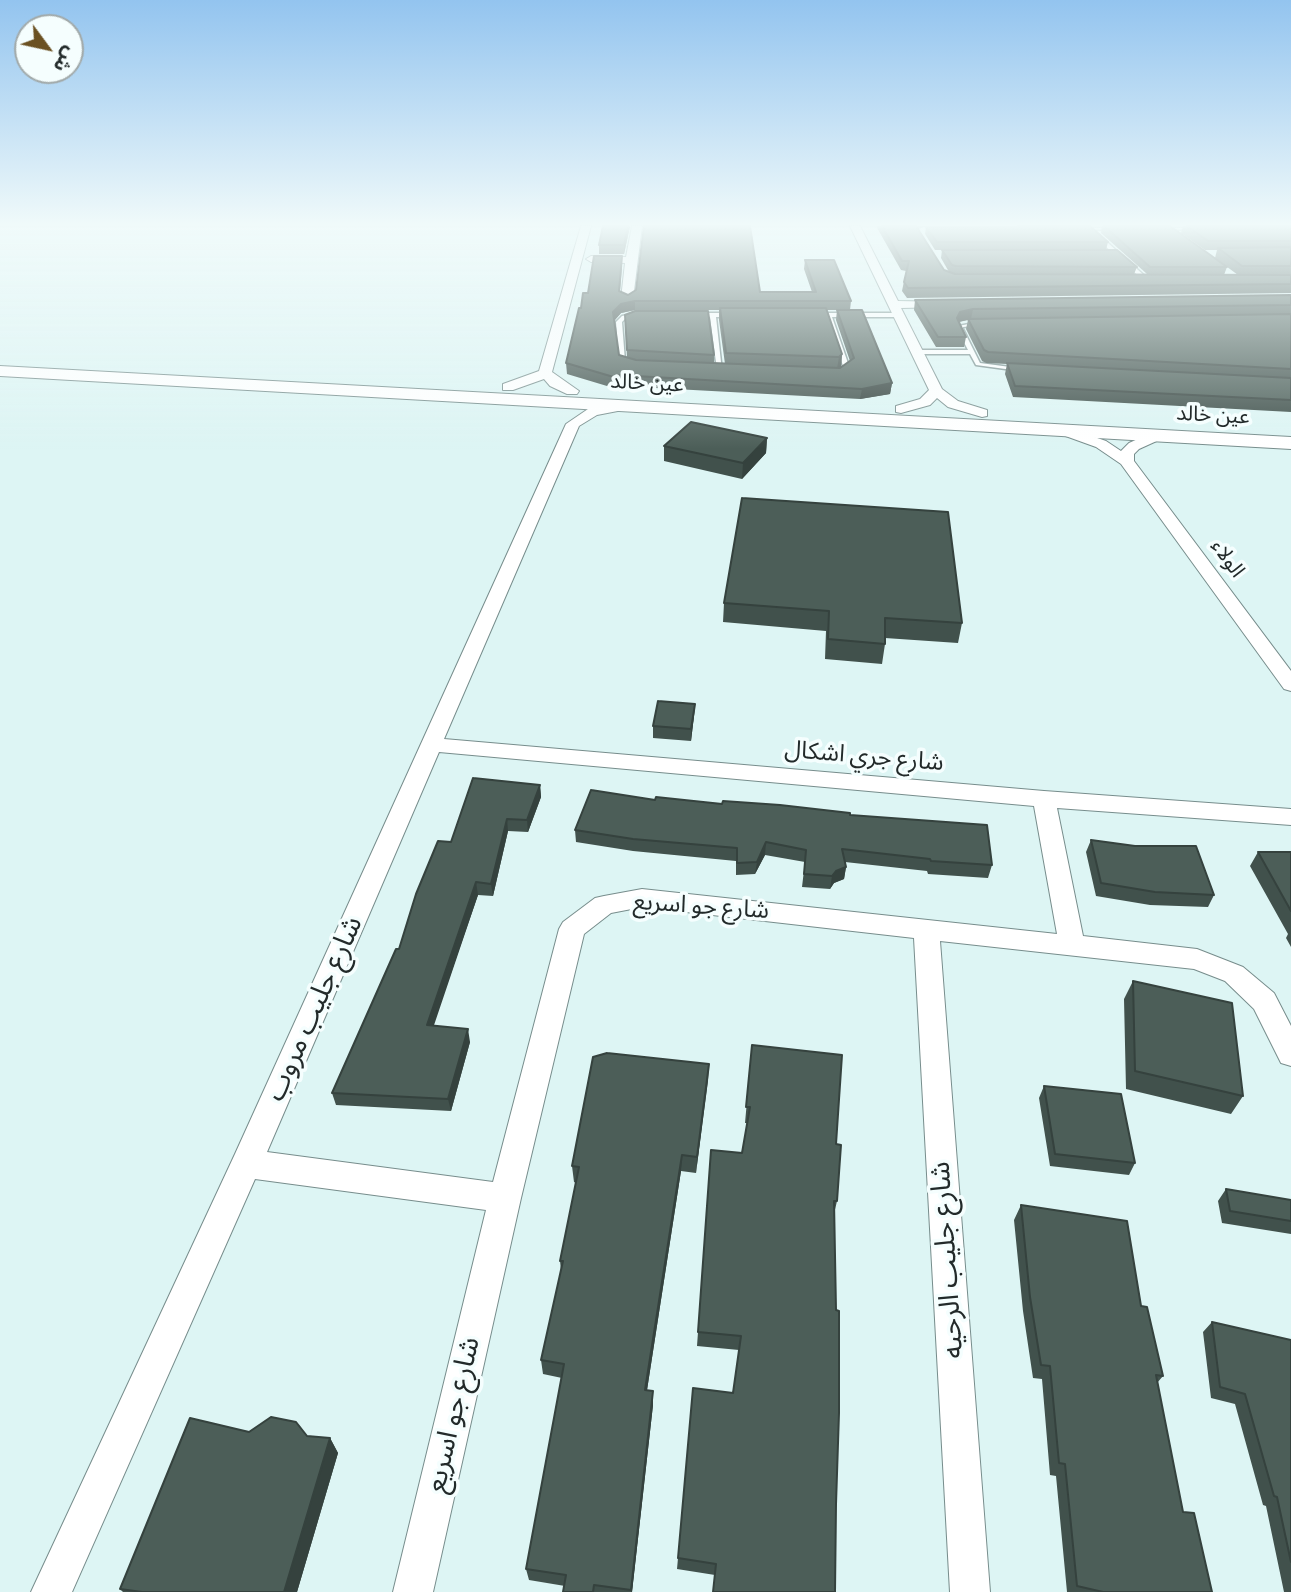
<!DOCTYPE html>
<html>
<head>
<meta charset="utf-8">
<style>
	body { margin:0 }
	#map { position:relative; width:1291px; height:1592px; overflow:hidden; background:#ddf5f4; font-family:Signika,"Noto Sans Arabic",sans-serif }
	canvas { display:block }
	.north { position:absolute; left:14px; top:14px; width:70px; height:70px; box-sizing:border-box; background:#f5fefe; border:2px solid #a1a9a9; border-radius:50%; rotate:123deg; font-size:19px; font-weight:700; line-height:28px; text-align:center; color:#222a2a }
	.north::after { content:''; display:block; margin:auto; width:24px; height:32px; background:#6b5122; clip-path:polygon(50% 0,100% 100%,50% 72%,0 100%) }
</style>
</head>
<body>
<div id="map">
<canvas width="1291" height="1592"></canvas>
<div class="north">ش</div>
</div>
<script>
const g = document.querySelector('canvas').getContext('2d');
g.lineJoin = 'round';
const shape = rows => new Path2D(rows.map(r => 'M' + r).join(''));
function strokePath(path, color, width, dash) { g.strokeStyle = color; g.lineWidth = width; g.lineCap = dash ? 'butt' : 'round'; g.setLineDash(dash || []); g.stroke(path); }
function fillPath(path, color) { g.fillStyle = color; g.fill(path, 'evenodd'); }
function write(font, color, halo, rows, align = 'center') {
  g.font = font + ' Signika,"Noto Sans Arabic",sans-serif'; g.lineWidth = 7; g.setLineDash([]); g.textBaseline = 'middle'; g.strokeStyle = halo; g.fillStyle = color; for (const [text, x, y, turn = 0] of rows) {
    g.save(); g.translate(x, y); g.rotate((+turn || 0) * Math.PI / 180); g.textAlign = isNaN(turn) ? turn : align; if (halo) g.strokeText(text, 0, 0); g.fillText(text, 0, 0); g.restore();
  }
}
const lane = shape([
	[1077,228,1115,228,1117,229,1079,230,1077,228],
	[1157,228,1196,228,1198,229,1159,230,1157,228],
	[1095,235,1099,235,1147,278,1147,280,1143,280,1095,237,1095,235],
	[638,313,641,315,640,316,626,318,622,322,625,361,630,365,627,367,619,362,616,322,622,316,638,313],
	[697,313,733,313,736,315,733,317,716,317,722,371,717,370,710,317,695,316,694,315,697,313],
	[816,313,899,313,902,315,899,317,832,317,850,369,842,375,839,373,844,369,827,317,814,316,813,315,816,313],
	[980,322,983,324,982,325,963,327,963,329,980,363,1018,368,1020,369,1020,371,976,365,970,354,916,354,913,352,916,350,968,350,957,329,958,326,980,322]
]);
const street = shape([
	[581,226,591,226,552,372,579,391,577,394,567,394,550,386,544,379,513,390,503,390,503,384,539,371,581,226],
	[632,226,642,226,633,299,627,302,621,299,625,263,591,262,586,259,591,256,626,257,632,226],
	[850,226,860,226,898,301,949,302,949,306,945,307,901,308,942,389,958,401,987,410,987,416,982,417,948,407,937,398,930,405,901,413,896,412,896,406,920,399,929,390,850,226],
	[623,402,630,406,628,409,597,415,579,426,444,739,1044,791,1291,809,1291,825,1057,808,1083,936,1197,949,1243,967,1274,993,1291,1026,1291,1066,1281,1063,1254,1009,1225,981,1194,969,940,941,990,1592,950,1592,914,938,642,907,611,913,584,934,521,1198,433,1592,393,1592,486,1210,255,1179,72,1592,31,1592,235,1154,566,424,588,409,623,402],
	[439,752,1034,806,1057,934,642,889,604,896,595,898,563,922,559,929,493,1182,267,1152,439,752],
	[1065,427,1106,441,1121,451,1129,443,1151,433,1161,433,1163,436,1161,439,1139,449,1134,454,1134,461,1291,671,1291,691,1284,689,1121,464,1096,447,1060,434,1058,431,1065,427]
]);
const secondary = shape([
	[0,366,1291,437,1291,449,0,376,0,366]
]);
const wall = shape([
	[603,226,630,226,624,254,599,254,599,245],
	[876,226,927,226,918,229,944,270,949,272,941,258,942,250,935,250,925,234,926,227,1108,242,1106,250,1137,267,1134,274,1147,274,1101,233,1102,226,1170,226,1227,267,1224,275,1238,275,1215,258,1217,250,1205,250,1181,233,1183,226,1291,226,1291,293,907,298,902,291,906,271,901,270],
	[805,260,851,301,850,310,892,383,890,394,860,399,619,386,617,389,567,374,566,363,581,308,588,293,622,266,620,291,628,295,636,290,812,292,804,269],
	[635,310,719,310,719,320,725,364,714,363,714,355,625,315,627,358,619,355,614,321,621,313],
	[827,310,837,310,836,320,850,361,840,368,839,368,841,367,842,354],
	[1291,295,1291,412,1013,397,1005,374,1007,364,986,363,982,361,966,329,968,320,959,322,966,337,964,347,936,347,914,310,915,300],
	[767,438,766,453,742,479,664,461,664,446],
	[742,498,962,623,958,643,885,638,885,644,882,664,825,659,826,631,723,622,724,603],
	[695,704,694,716,691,741,653,738,653,726],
	[540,785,541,797,528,832,508,831,493,896,478,895,433,1025,470,1042,451,1111,336,1105,332,1093,399,949,451,842],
	[655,800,722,804,850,815,992,865,988,878,928,874,927,871,845,862,846,867,844,879,834,883,830,889,802,887,805,862,765,855,755,874,736,875,736,861,633,851,576,842,575,830],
	[1091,840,1214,895,1208,907,1150,905,1096,896,1086,852],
	[1258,852,1291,852,1291,947,1286,938,1288,934,1250,866],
	[1133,981,1243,1096,1231,1114,1126,1089,1124,999],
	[752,1045,836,1144,837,1201,834,1214,715,1575,677,1569,678,1558,733,1393,739,1350,697,1346,711,1150,742,1153,747,1123,745,1123],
	[709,1064,696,1173,681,1171,647,1390,653,1391,653,1405,632,1592,563,1592,565,1586,529,1580,526,1569,562,1378,543,1374,541,1360,561,1270,560,1261,576,1183,574,1182,572,1166],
	[1044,1086,1135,1163,1129,1175,1050,1166,1039,1098],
	[1226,1189,1291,1200,1291,1234,1222,1223,1218,1201],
	[1021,1205,1141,1306,1163,1376,1157,1383,1183,1512,1212,1592,1067,1592,1056,1476,1050,1475,1042,1379,1033,1378,1023,1311,1014,1220],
	[1212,1322,1291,1340,1291,1592,1284,1592,1266,1506,1263,1505,1235,1404,1211,1398,1203,1332],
	[249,1432,330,1438,338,1453,297,1592,123,1592,120,1589]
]);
const shadedWall = shape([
	[628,226,630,226,624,254,624,245],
	[635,301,635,310,621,313,613,322,613,312,621,304],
	[973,309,971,319,958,322,957,318,960,312],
	[842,354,841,367,837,369,839,357],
	[892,383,890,394,860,399,862,389],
	[767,438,766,453,742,479,743,463],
	[695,704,694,716,691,741,691,729],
	[540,785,541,797,528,832,527,820],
	[507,819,508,831,493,896,491,884],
	[766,842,765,855,755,874,757,862],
	[846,867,844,879,834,883,830,889,832,876,836,871],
	[476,882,478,895,430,1037,427,1025],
	[468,1029,470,1042,451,1111,448,1099],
	[709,1064,708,1081,696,1173,697,1157],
	[682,1155,681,1171,645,1403,645,1390],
	[653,1391,653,1405,632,1592,631,1592],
	[330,1438,338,1453,297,1592,284,1592]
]);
const building = shape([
	[603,226,628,226,624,245,599,245,603,226],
	[644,226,750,226,760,292,816,292,805,260,834,260,851,301,635,301,621,304,613,312,619,355,636,360,840,368,854,358,837,310,862,310,892,383,862,389,618,375,617,378,566,363,579,308,581,308,583,293,588,293,594,256,622,256,619,291,628,295,636,290,644,226],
	[882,226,916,226,944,270,955,274,1291,275,1291,284,908,288,904,282,909,261,902,261,882,226],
	[1090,226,1108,242,937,242,926,227,1090,226],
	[1104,226,1170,226,1227,267,1150,267,1104,226],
	[1187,226,1291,226,1291,241,1208,241,1187,226],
	[1291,247,1291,266,1242,266,1218,248,1291,247],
	[942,250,1117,250,1137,267,956,266,952,265,942,250],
	[1291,295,1291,305,973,309,960,312,957,318,966,337,938,337,915,300,1291,295],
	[720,308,826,308,842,354,839,357,726,353,720,308],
	[635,311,708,311,714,355,627,350,625,315,635,311],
	[1291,314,1291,369,988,352,984,350,968,319,1291,314],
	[1007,363,1291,378,1291,400,1015,386,1007,363],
	[691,422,767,438,743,463,664,446,691,422],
	[742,498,948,512,962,623,885,618,885,644,828,639,829,611,724,603,742,498],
	[658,701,695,704,691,729,653,726,658,701],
	[473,778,540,785,527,820,507,819,491,884,476,882,427,1025,468,1029,448,1099,332,1093,396,949,399,949,416,894,438,841,451,842,473,778],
	[591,790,655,800,656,797,722,804,723,801,780,805,850,813,850,815,987,825,992,865,931,861,930,859,842,849,846,867,836,871,832,876,804,874,806,850,766,842,757,862,737,863,737,848,633,839,575,830,591,790],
	[1091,840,1135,846,1196,846,1214,895,1155,892,1101,883,1091,840],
	[1258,852,1291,852,1291,911,1258,852],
	[1133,981,1232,1003,1243,1096,1135,1071,1133,981],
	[752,1045,842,1055,836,1144,841,1145,837,1201,834,1201,836,1310,839,1311,839,1413,836,1504,835,1592,713,1592,716,1564,678,1558,693,1388,733,1393,741,1336,698,1332,711,1150,742,1153,750,1107,746,1107,752,1045],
	[607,1053,709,1064,697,1157,682,1155,645,1390,653,1391,631,1590,594,1585,593,1592,563,1592,566,1575,526,1569,564,1364,541,1360,563,1261,560,1261,579,1167,572,1166,593,1057,607,1053],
	[1044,1086,1121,1094,1135,1163,1055,1154,1044,1086],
	[1226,1189,1291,1200,1291,1221,1230,1211,1226,1189],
	[1021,1205,1127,1221,1141,1306,1147,1307,1163,1376,1156,1375,1183,1512,1194,1513,1212,1592,1103,1592,1077,1586,1065,1464,1059,1463,1050,1366,1041,1365,1030,1297,1021,1205],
	[1212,1322,1291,1340,1291,1562,1277,1497,1274,1496,1245,1394,1220,1387,1212,1322],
	[271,1417,296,1422,307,1436,330,1438,284,1592,142,1592,120,1589,190,1418,249,1432,271,1417]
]);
const farStreetnames = [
	["عين خالد",647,384,3],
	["عين خالد",1213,416,3],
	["الولاء",1227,559,54]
];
const streetNames = [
	["شارع جري اشكال",864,757,5],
	["شارع جو اسريع",701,907,4]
];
const nearStreetnames = [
	["شارع جليب مروب",315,1009,-66],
	["شارع جليب الرحيه",948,1260,-94],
	["شارع جو اسريع",454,1415,-77]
];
strokePath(lane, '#778d8c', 3);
strokePath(street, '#778d8c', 2);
strokePath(secondary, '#778d8c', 2);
fillPath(lane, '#fff');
fillPath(street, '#fff');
fillPath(secondary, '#fff');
fillPath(wall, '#41514c');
fillPath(shadedWall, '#35423e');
fillPath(building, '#4c5e58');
strokePath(building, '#35423e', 2);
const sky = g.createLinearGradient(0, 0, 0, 449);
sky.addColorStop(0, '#93c4ef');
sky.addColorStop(0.5, '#f0fafa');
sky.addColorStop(1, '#f0fafa00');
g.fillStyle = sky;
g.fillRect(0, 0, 1291, 449);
write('21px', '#222a2a', '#f5fefe', farStreetnames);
write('24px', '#222a2a', '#f5fefe', streetNames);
write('28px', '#222a2a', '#f5fefe', nearStreetnames);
</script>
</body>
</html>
